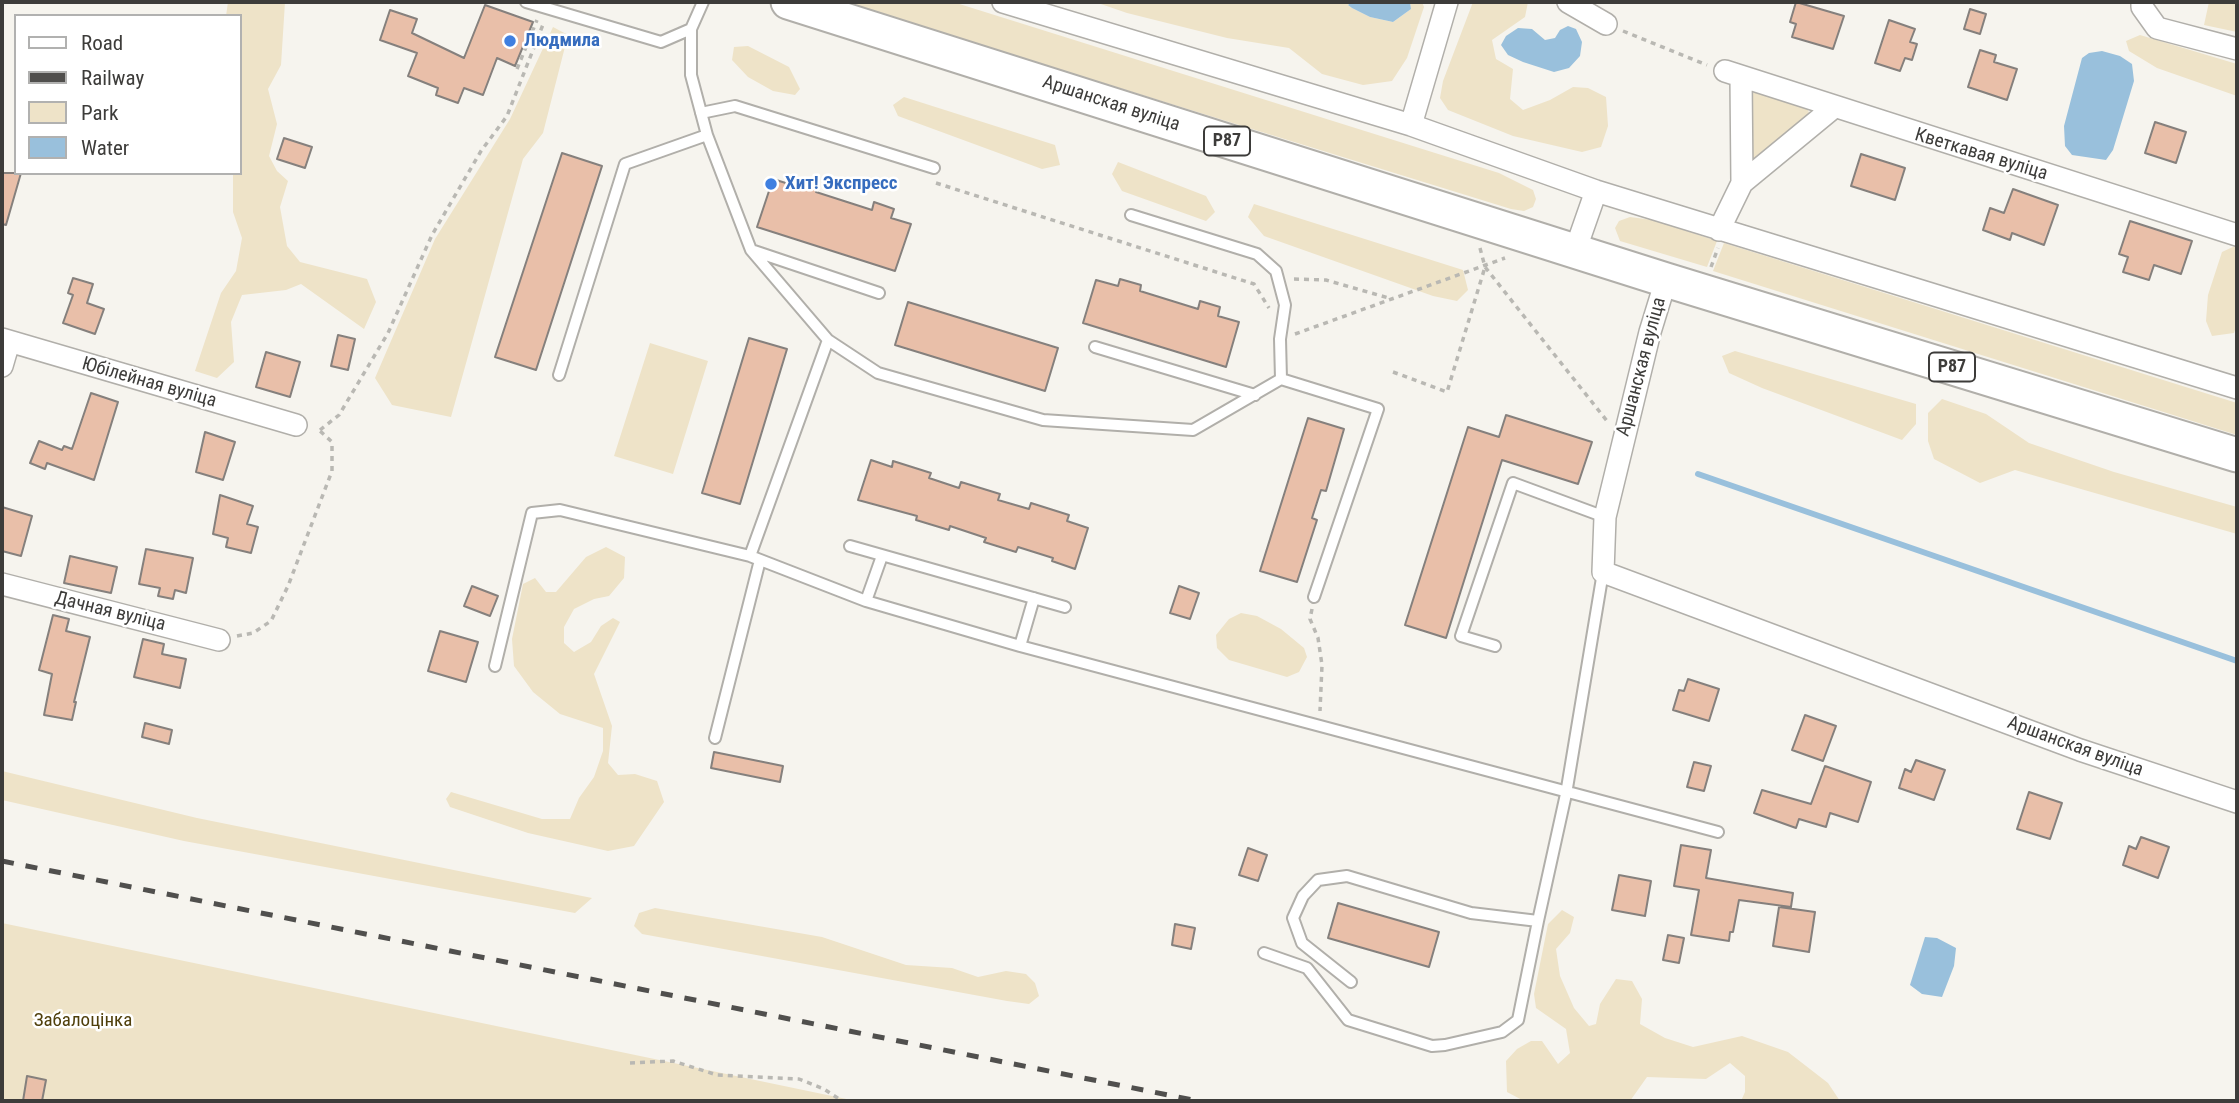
<!DOCTYPE html>
<html>
<head>
<meta charset="utf-8">
<style>
	body { margin:0 }
	#map { position:relative; width:2239px; height:1103px; overflow:hidden; background:#f6f4ee; font-family:"Roboto Condensed",sans-serif }
	canvas { display:block }
	.frame { position:absolute; inset:0; border:4px solid #3d3c3a; pointer-events:none }
	.legend { position:absolute; left:14px; top:14px; width:228px; height:161px; box-sizing:border-box; background:#fff; border:2px solid #b1b1b0; margin:0; padding:9px 12px; list-style:none; font-size:21px; color:#3d3c3a }
	.legend li { display:flex; align-items:center; gap:14px; height:35px }
	.legend b { width:35px; border:2px solid #b1b1b0 }
</style>
</head>
<body>
<div id="map">
<canvas width="2239" height="1103"></canvas>
<div class="frame"></div>
<ul class="legend">
<li><b style="height:9px;background:#fff"></b>Road</li>
<li><b style="height:9px;background:#504f4d"></b>Railway</li>
<li><b style="height:19px;background:#eee3c8"></b>Park</li>
<li><b style="height:19px;background:#99c0dc"></b>Water</li>
</ul>
</div>
<script>
const g = document.querySelector('canvas').getContext('2d');
g.lineJoin = 'round';
function fillPath(path, color) { g.fillStyle = color; g.fill(path, 'evenodd'); }
const shape = rows => new Path2D(rows.map(r => 'M' + r).join(''));
function strokePath(path, color, width, dash) { g.strokeStyle = color; g.lineWidth = width; g.lineCap = dash ? 'butt' : 'round'; g.setLineDash(dash || []); g.stroke(path); }
function write(font, color, halo, rows, align = 'center') {
  g.font = font + ' "Roboto Condensed",sans-serif'; g.lineWidth = 5; g.setLineDash([]); g.textBaseline = 'middle'; g.strokeStyle = halo; g.fillStyle = color; for (const [text, x, y, turn = 0] of rows) {
    g.save(); g.translate(x, y); g.rotate((+turn || 0) * Math.PI / 180); g.textAlign = isNaN(turn) ? turn : align; if (halo) g.strokeText(text, 0, 0); g.fillText(text, 0, 0); g.restore();
  }
}
const green = shape([
	[228,2,285,2,281,65,268,89,277,124,269,156,277,171,288,181,280,207,287,246,300,262,367,279,376,302,364,329,301,284,286,290,242,295,231,322,234,362,217,378,195,371,221,293,236,271,242,238,233,212,233,173,240,173,240,16,226,16],
	[841,2,953,2,1499,173,1533,190,1536,199,1533,207,1524,211,1511,209],
	[1095,2,1351,2,1348,5,1352,8,1370,17,1393,22,1411,9,1410,2,1422,2,1424,7,1407,58,1392,81,1363,85,1322,74,1289,48,1227,38,1127,13],
	[1473,2,1528,2,1525,17,1492,40,1496,59,1513,69,1510,99,1523,110,1550,100,1573,87,1588,88,1606,97,1608,126,1601,147,1582,152,1513,136,1448,110,1440,98,1443,81],
	[2209,2,2237,2,2237,32,2204,25],
	[553,27,568,35,543,133,523,159,451,417,392,405,375,378,435,239,510,119],
	[2140,35,2237,64,2237,96,2157,68,2129,51,2126,41],
	[748,46,789,67,800,89,795,95,773,91,748,77,732,60,734,47],
	[1760,89,1807,107,1811,119,1749,167,1748,96],
	[904,97,1055,145,1060,165,1042,169,898,116,893,105],
	[1118,162,1206,196,1215,212,1206,221,1122,191,1112,174],
	[1254,204,1463,270,1468,290,1457,301,1433,296,1264,236,1248,217],
	[1630,217,1653,220,1717,241,1707,267,1620,241,1615,228,1619,221],
	[1724,243,2237,403,2237,435,1713,271],
	[2237,245,2237,324,2234,333,2212,336,2206,321,2208,295,2222,252],
	[650,343,708,361,673,474,614,456],
	[1735,351,1916,404,1916,424,1902,440,1762,388,1729,373,1722,356],
	[1942,399,1986,414,2029,443,2114,472,2237,507,2237,534,2015,470,1980,483,1934,459,1928,441,1928,413],
	[606,547,625,557,624,578,609,596,594,599,574,609,564,627,564,643,574,652,591,642,601,626,613,618,620,622,594,674,612,726,608,763,618,775,635,774,657,781,664,802,634,846,608,851,528,833,450,807,446,799,451,792,542,819,570,819,579,798,594,777,603,751,603,728,560,714,533,692,514,666,512,639,523,584,535,578,546,592,556,592,586,557],
	[1241,613,1257,616,1281,629,1304,648,1307,657,1299,672,1287,677,1229,660,1217,648,1216,635,1229,619],
	[2,771,197,818,592,898,575,913,184,841,2,800],
	[655,908,822,937,906,965,952,968,978,977,1006,971,1026,974,1035,983,1039,996,1029,1004,1007,1001,642,934,634,926,639,913],
	[1562,910,1574,917,1570,933,1556,949,1560,976,1574,1008,1589,1026,1596,1024,1600,1004,1616,979,1632,981,1642,999,1640,1024,1665,1038,1693,1047,1742,1036,1788,1052,1828,1083,1840,1101,1741,1101,1745,1092,1745,1076,1730,1063,1706,1079,1647,1077,1630,1101,1524,1101,1507,1092,1506,1061,1517,1049,1531,1041,1542,1041,1558,1064,1570,1053,1566,1029,1536,1008,1534,994,1548,924],
	[2,923,856,1101,2,1101]
]);
const water = shape([
	[1351,2,1410,2,1411,9,1393,22,1370,17,1352,8,1348,5],
	[1568,26,1576,29,1582,42,1580,56,1569,68,1554,72,1523,62,1508,55,1501,45,1506,36,1518,28,1532,29,1545,40,1555,38,1560,30],
	[2102,51,2120,56,2132,64,2134,81,2113,150,2106,160,2072,155,2065,146,2064,126,2082,58,2089,53],
	[1925,937,1937,938,1956,948,1954,966,1942,997,1922,994,1910,985]
]);
const stream = shape([
	[1698,474,2237,661]
]);
const building = shape([
	[1796,2,1844,16,1833,49,1792,37,1796,24,1790,22,1796,2],
	[485,5,533,22,515,66,497,58,483,95,464,88,458,103,436,95,438,88,408,76,417,53,380,40,390,10,417,19,412,33,464,58,485,5],
	[1970,9,1986,14,1980,34,1964,29,1970,9],
	[1889,20,1915,29,1910,42,1917,44,1912,60,1905,58,1900,71,1875,63,1889,20],
	[1980,50,1996,55,1994,62,2017,69,2007,100,1968,87,1980,50],
	[2155,122,2186,132,2176,163,2145,153,2155,122],
	[284,138,312,147,305,168,277,159,284,138],
	[562,153,602,166,536,370,495,357,562,153],
	[1861,154,1905,168,1895,200,1851,186,1861,154],
	[2,173,21,173,6,225,2,224,2,173],
	[795,177,818,184,816,192,872,210,874,202,894,209,891,218,911,224,895,271,757,227,773,179,792,185,795,177],
	[2013,189,2058,205,2044,245,2012,233,2010,240,1983,230,1990,208,2004,213,2013,189],
	[2130,221,2192,241,2181,274,2154,265,2149,280,2123,272,2128,257,2119,254,2130,221],
	[73,278,93,284,87,303,104,309,95,334,63,323,73,295,68,293,73,278],
	[1120,279,1141,285,1140,291,1198,309,1200,301,1220,307,1218,316,1239,322,1226,367,1083,323,1096,280,1118,286,1120,279],
	[908,302,1058,348,1045,391,895,345,908,302],
	[338,335,355,339,348,370,331,366,338,335],
	[749,338,787,349,740,504,702,493,749,338],
	[266,352,300,362,290,397,256,387,266,352],
	[91,393,118,402,94,480,47,463,45,469,30,463,39,441,62,450,64,446,72,449,91,393],
	[1506,415,1592,442,1578,484,1502,460,1446,638,1405,625,1468,427,1499,437,1506,415],
	[1308,418,1344,429,1326,491,1321,490,1312,518,1317,520,1297,582,1260,571,1308,418],
	[205,432,235,442,223,480,196,472,205,432],
	[871,460,892,467,893,461,931,473,929,478,959,488,961,482,1000,494,998,500,1029,509,1031,503,1069,515,1067,521,1088,528,1075,569,1052,561,1053,558,1018,547,1016,552,984,542,986,538,950,526,949,530,916,520,917,516,858,500,871,460],
	[220,495,253,506,247,524,258,527,251,553,226,547,228,538,213,534,220,495],
	[2,507,32,516,21,556,2,551,2,507],
	[146,549,193,558,186,593,175,590,173,599,158,596,160,588,139,584,146,549],
	[70,556,117,567,111,593,64,583,70,556],
	[472,586,498,596,490,616,464,606,472,586],
	[1179,586,1199,593,1190,619,1170,613,1179,586],
	[53,615,69,619,66,631,90,637,74,702,76,702,72,720,44,715,52,674,39,670,53,615],
	[440,631,478,642,466,682,428,671,440,631],
	[143,639,164,644,162,654,186,659,180,688,134,677,143,639],
	[1688,679,1719,689,1709,721,1673,710,1679,690,1684,691,1688,679],
	[1805,715,1836,726,1823,761,1792,750,1805,715],
	[145,723,172,730,169,744,142,737,145,723],
	[714,752,783,766,780,782,711,768,714,752],
	[1916,760,1945,770,1934,800,1899,788,1905,769,1911,772,1916,760],
	[1694,762,1711,766,1704,791,1687,787,1694,762],
	[1825,766,1871,782,1858,822,1830,813,1826,827,1799,819,1796,828,1754,813,1762,790,1811,804,1825,766],
	[2029,792,2062,803,2050,839,2017,829,2029,792],
	[2141,837,2169,847,2158,878,2123,865,2129,846,2136,849,2141,837],
	[1681,845,1711,850,1706,878,1793,893,1791,907,1739,900,1733,932,1730,932,1729,941,1691,935,1699,890,1674,886,1681,845],
	[1248,848,1267,855,1258,881,1239,875,1248,848],
	[1619,875,1651,881,1645,916,1612,910,1619,875],
	[1338,903,1439,932,1429,967,1328,938,1338,903],
	[1779,907,1815,912,1809,952,1773,946,1779,907],
	[1175,924,1195,928,1191,949,1172,945,1175,924],
	[1668,935,1684,938,1679,963,1663,960,1668,935],
	[27,1076,46,1080,42,1101,23,1101,27,1076]
]);
const path = shape([
	[1623,31,1707,65],
	[517,69,537,20],
	[936,183,1254,284,1269,308],
	[1480,248,1485,267,1607,421],
	[1711,267,1718,248],
	[1294,279,1326,280,1392,299],
	[1295,334,1505,258],
	[1393,372,1447,392,1485,267],
	[320,430,339,415,388,333,432,235,481,151,507,116,544,22],
	[1312,609,1310,619,1318,638,1322,665,1320,711],
	[237,636,253,633,271,621,288,586,332,471,332,442,319,430],
	[630,1063,673,1061,717,1075,799,1079,824,1089,842,1101]
]);
const lane = shape([
	[526,2,661,42,691,29],
	[703,2,691,29,691,75,707,135,751,250,828,340,878,373,1043,420,1193,430,1281,379,1378,409,1314,597],
	[701,113,735,106,934,168],
	[1131,215,1257,254,1276,271,1285,305,1280,339,1281,379],
	[754,251,879,293],
	[1095,347,1255,395],
	[559,375,625,164,707,135],
	[850,546,1065,607],
	[750,556,828,340],
	[866,601,882,556],
	[1020,646,1034,598],
	[1495,646,1461,636,1513,483,1605,517],
	[495,666,532,513,560,510,750,556,866,601,1020,646,1718,832],
	[715,738,760,560],
	[1264,953,1307,968,1348,1020,1432,1046,1445,1045,1502,1032,1518,1020,1538,921],
	[1351,982,1302,943,1293,918,1303,896,1318,880,1347,876,1471,913,1538,921,1566,794,1603,572]
]);
const street = shape([
	[1003,2,1411,125,1596,191,2237,388],
	[1568,2,1606,24],
	[2142,2,2142,7,2157,28,2237,49],
	[1725,71,2237,235],
	[1411,125,1447,2],
	[1742,183,1833,108],
	[1719,230,1742,183,1741,77],
	[1575,251,1596,191],
	[1666,280,1650,332,1605,517,1603,572,2080,750,2237,802],
	[2,339,296,425],
	[2,366,9,342],
	[2,584,219,640]
]);
const primary = shape([
	[788,2,1666,280,2237,455]
]);
const rail = shape([
	[2,861,1198,1101]
]);
const markers = [
	[510,41,7,"#3f7fe0"],
	[771,184,7,"#3f7fe0"]
];
const shields = [
	[1227,141,46],
	[1952,367,46]
];
const shieldNames = [
	["Р87",1227,141],
	["Р87",1952,367]
];
const shopNames = [
	["Людмила",524,41],
	["Хит! Экспресс",785,184]
];
const streetNames = [
	["Аршанская вуліца",1111,104,18],
	["Кветкавая вуліца",1981,155,17],
	["Аршанская вуліца",1642,367,-75],
	["Юбілейная вуліца",149,383,16],
	["Дачная вуліца",110,612,14],
	["Аршанская вуліца",2075,747,20]
];
const parkNames = [
	["Забалоцінка",83,1021]
];
fillPath(green, '#eee3c8');
fillPath(water, '#99c0dc');
strokePath(stream, '#99c0dc', 6);
fillPath(building, '#e9bfa9');
strokePath(building, '#85807d', 2);
strokePath(lane, '#b1afaa', 14);
strokePath(street, '#b1afaa', 24);
strokePath(primary, '#b1afaa', 37);
strokePath(path, '#b9b8b3', 3.5, [5, 5]);
strokePath(lane, '#fff', 10);
strokePath(street, '#fff', 21);
strokePath(primary, '#fff', 33);
strokePath(rail, '#504f4d', 5, [12, 12]);
for (const [x, y, r, color] of markers) { const dot = new Path2D(); dot.arc(x, y, r, 0, 2 * Math.PI); g.fillStyle = color; g.fill(dot); strokePath(dot, '#fff', 2.5); }
for (const [x, y, w] of shields) { const box = new Path2D(); box.roundRect(x - w / 2, y - 14.5, w, 29, 5); g.fillStyle = '#fff'; g.fill(box); strokePath(box, '#3d3c3a', 2); }
write('bold 18px', '#3d3c3a', null, shieldNames);
write('bold 19px', '#366cbe', '#fff', shopNames, 'left');
write('19px', '#3d3c3a', '#fff', streetNames);
write('19px', '#4f3f0b', '#fff', parkNames);
</script>
</body>
</html>
